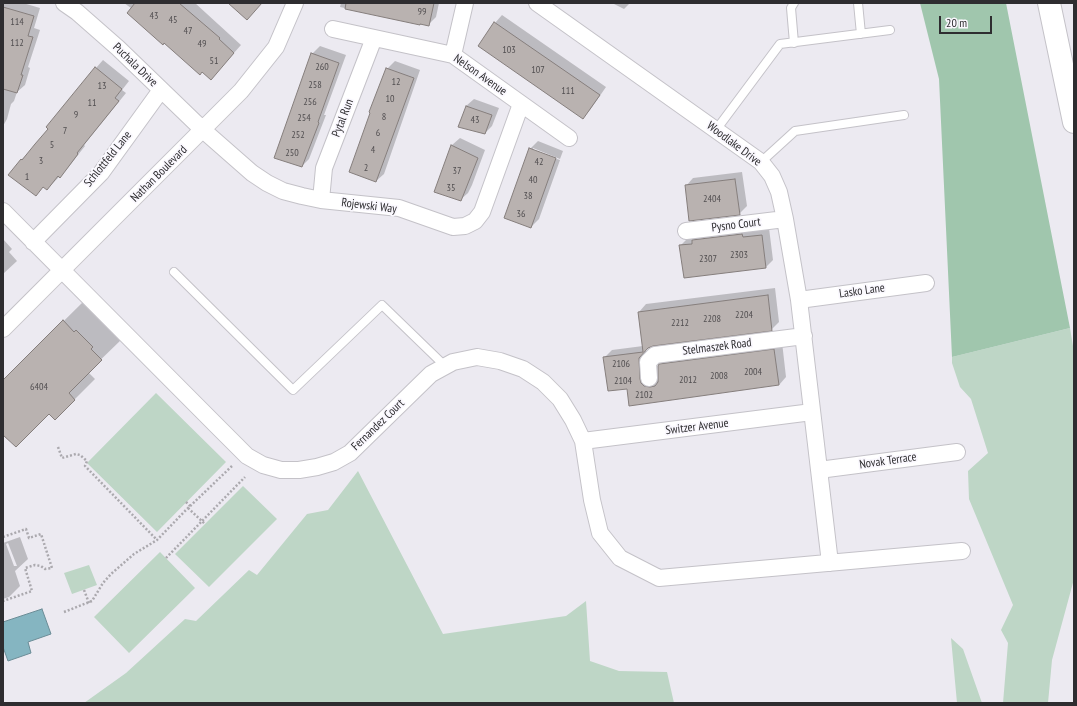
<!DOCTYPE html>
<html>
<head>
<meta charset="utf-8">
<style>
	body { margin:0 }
	#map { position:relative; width:1077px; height:706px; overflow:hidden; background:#eceaf1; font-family:"PT Sans Narrow",sans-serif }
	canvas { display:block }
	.frame { position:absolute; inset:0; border:4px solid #2e2d30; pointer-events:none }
	.scale { position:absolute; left:939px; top:16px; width:53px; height:18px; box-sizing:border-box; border:2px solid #2e2d30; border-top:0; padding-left:5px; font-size:12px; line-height:14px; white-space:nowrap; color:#2e2d30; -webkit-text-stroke:3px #faf8fe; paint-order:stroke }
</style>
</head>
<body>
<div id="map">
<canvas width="1077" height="706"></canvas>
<div class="frame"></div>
<div class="scale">20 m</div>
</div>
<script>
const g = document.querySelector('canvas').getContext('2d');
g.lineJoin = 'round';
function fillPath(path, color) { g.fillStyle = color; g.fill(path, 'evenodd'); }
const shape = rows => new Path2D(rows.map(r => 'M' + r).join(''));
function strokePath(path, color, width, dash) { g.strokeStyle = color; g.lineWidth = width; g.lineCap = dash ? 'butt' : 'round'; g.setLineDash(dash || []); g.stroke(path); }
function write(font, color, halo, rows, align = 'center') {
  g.font = font + ' "PT Sans Narrow",sans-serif'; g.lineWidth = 3.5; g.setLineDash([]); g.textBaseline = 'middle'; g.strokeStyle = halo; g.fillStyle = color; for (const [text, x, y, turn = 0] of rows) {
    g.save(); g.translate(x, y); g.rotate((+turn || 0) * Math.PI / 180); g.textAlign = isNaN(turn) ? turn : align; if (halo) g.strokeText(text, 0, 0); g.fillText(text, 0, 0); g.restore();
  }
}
const green = shape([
	[1070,328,1074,352,1074,579,1052,660,1048,703,1003,703,1008,643,1001,630,1013,605,969,499,968,471,988,453,971,399,960,387,952,363,952,357],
	[156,393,226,462,157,532,87,463],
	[358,471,443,634,566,616,586,601,590,661,619,671,667,672,674,703,84,703,126,673,185,619,196,621,249,570,257,575,307,514,328,510],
	[243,486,277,519,209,587,175,554],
	[160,552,195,588,129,653,94,617],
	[89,565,97,585,72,594,64,573],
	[951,638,963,649,982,703,957,703]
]);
const forest = shape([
	[920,3,1006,3,1070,328,952,357,939,79]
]);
const water = shape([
	[42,609,51,634,28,642,31,653,8,661,3,647,3,622,42,609]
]);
const shadow = shape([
	[3,3,23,3,40,8,34,28,40,30,28,67,30,68,25,85,17,92,14,101,11,104,7,119,3,126],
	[124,3,195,3,241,45,218,71],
	[341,3,439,3,436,17,428,25,421,23,419,24,340,7],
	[612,3,630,3,624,9],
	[502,15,606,87,590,110,583,118,495,23],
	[320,46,346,55,324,115,326,115,309,159,302,166,312,54],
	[103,60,129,81,122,90,126,93,84,145,85,146,67,169,47,189,44,186,9,175,22,159,30,152,96,68],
	[395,61,420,70,384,174,376,181,387,69],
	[474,99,499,108,492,126,485,133,466,106],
	[460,138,485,150,472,185,468,193,460,200,435,191,452,145],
	[538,141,563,151,560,159,533,148,533,151,560,160,539,219,531,227,530,149],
	[742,172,747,206,739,214,686,186,693,178],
	[769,228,773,260,766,267,680,246,688,238],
	[3,239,12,249,9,252,17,261,3,274],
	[775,288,779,322,771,330,653,345,646,350,647,371,652,379,659,380,659,366,668,357,782,342,786,377,779,385,628,388,604,358,612,350,643,346,639,312,646,304],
	[84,301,122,339,88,372,95,379,55,419,49,413,3,434,3,381],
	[20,537,28,559,15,571,20,586,9,597,3,599,3,543],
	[8,543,17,566,14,566,6,544]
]);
const building = shape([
	[135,3,179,3,220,38,219,39,234,53,211,80,202,72,200,75,164,43,163,45,127,13,135,3],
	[228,3,262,3,247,20,228,3],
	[346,3,434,3,429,26,420,24,420,25,345,9,346,3],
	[3,7,34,16,28,36,33,37,21,75,23,75,17,93,3,89,3,7],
	[494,22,600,95,583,119,478,46,494,22],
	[311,53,339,63,318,122,319,123,302,167,274,158,311,53],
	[95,67,122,89,115,98,119,101,77,153,78,154,60,178,58,176,47,190,43,187,36,196,8,175,21,159,22,160,35,144,48,129,46,127,95,67],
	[386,68,414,78,376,182,349,172,370,113,369,112,386,68],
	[466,106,492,115,485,134,458,127,466,106],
	[451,145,478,158,461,201,434,192,451,145],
	[529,148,556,158,531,228,504,218,529,148],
	[735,179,740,215,689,221,685,185,735,179],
	[742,234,743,237,762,235,766,268,684,278,679,245,692,244,692,240,742,234],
	[768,295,772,331,653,346,648,348,639,358,640,379,641,383,644,386,650,387,655,386,658,382,658,366,659,364,774,349,779,385,629,406,627,389,608,391,603,357,643,352,638,312,768,295],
	[63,320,74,332,76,330,93,347,91,349,102,360,69,393,75,400,55,420,49,414,16,447,3,435,3,380,63,320]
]);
const path = shape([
	[58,447,62,458,76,454,80,455,87,461,85,466,157,540],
	[186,502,190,506],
	[188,508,205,524],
	[3,537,26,529,29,538,41,534,52,568,45,569,41,566,35,565,25,568,32,591,3,601],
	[166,558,245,477],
	[84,590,89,603],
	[64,612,92,601,103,583,111,574,134,554,157,540,185,511,232,466]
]);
const service = shape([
	[858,3,861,34],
	[794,43,791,8,794,3],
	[716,130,780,44,890,30],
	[761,162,795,131,904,115],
	[174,272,293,390,382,305,445,366]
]);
const minor = shape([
	[64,3,77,12,118,48,203,130,252,173,267,183,283,191,302,196,321,200,399,208,453,227,465,226,475,221,482,212,521,104],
	[537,3,761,162,772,176,779,192,785,219,799,300,830,563],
	[333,29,453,55,569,138],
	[453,55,465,3],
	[321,200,324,168,374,38],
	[3,211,217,426,247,456,263,465,281,470,299,470,317,467,334,462,350,453,431,374,453,362,477,357,500,361,523,369,543,382,560,399,573,420,583,441,592,500,600,533,620,558,659,578,962,551],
	[686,231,785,219],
	[33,242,101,173,161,90],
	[799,300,926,283],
	[3,329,241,91,276,47,295,3],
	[649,378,648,362,655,355,804,336],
	[583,441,812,412],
	[819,470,957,452]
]);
const motorway = shape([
	[1049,3,1074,122]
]);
const numberNames = [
	["99",422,12],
	["43",154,16],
	["45",173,20],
	["114",17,22],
	["47",188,31],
	["112",17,43],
	["49",202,44],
	["103",509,50],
	["51",214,61],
	["260",322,67],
	["107",538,70],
	["12",396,82],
	["258",315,85],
	["13",102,86],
	["111",568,91],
	["10",390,99],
	["256",310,102],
	["11",92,103],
	["9",76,115],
	["8",384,117],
	["254",304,118],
	["43",475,120],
	["7",65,131],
	["6",378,133],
	["252",298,135],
	["5",52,145],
	["4",373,150],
	["250",292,153],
	["3",41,161],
	["42",539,162],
	["2",366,168],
	["37",457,171],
	["1",27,177],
	["40",533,180],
	["35",451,188],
	["38",528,196],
	["2404",712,199],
	["36",521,214],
	["2303",739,255],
	["2307",708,259],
	["2204",744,315],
	["2208",712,319],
	["2212",680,323],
	["2106",621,364],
	["2004",753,372],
	["2008",719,376],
	["2012",688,380],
	["2104",623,381],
	["6404",39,387],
	["2102",644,395]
];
const streetNames = [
	["Puchala Drive",135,65,44],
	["Nelson Avenue",480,75,35],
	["Pytal Run",343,118,-69],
	["Woodlake Drive",734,144,37],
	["Schlottfeld Lane",108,159,-51],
	["Nathan Boulevard",159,174,-45],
	["Rojewski Way",369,206,7],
	["Pysno Court",736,225,-7],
	["Lasko Lane",862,291,-8],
	["Stelmaszek Road",717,347,-7],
	["Fernandez Court",378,425,-44],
	["Switzer Avenue",697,427,-7],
	["Novak Terrace",888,461,-8]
];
fillPath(green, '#bed6c6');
fillPath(forest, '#a0c6ad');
fillPath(water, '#85b5c1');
strokePath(water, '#6b8c96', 1);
fillPath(shadow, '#0003');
fillPath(building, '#b9b2b0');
strokePath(building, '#857e7c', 1);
strokePath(service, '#c4c2c8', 10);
strokePath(minor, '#c4c2c8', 18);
strokePath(motorway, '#c4c2c8', 24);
strokePath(path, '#aba9ae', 2.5, [2, 2]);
strokePath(service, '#fff', 8);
strokePath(minor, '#fff', 16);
strokePath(motorway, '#fff', 22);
write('10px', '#514e50', null, numberNames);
write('12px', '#2e2d30', '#faf8fe', streetNames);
</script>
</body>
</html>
